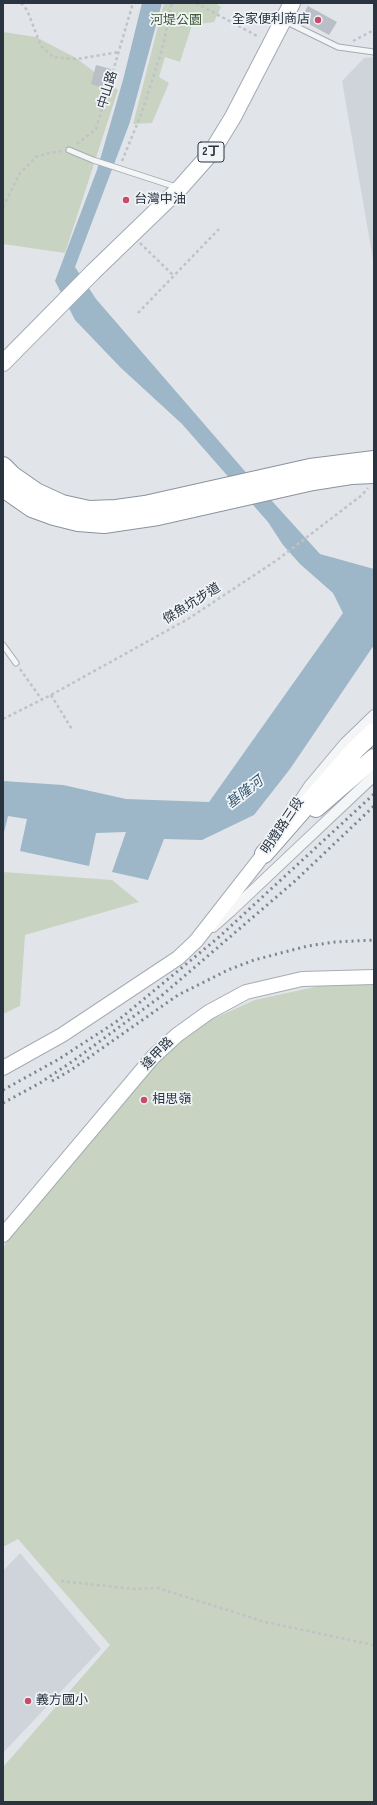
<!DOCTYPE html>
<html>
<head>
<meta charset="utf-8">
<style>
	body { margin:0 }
	#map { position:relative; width:377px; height:1805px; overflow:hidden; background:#e1e5e9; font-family:"Sofia Sans Condensed",sans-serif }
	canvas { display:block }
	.frame { position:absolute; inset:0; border:4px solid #2a3440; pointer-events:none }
</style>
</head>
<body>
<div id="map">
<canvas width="377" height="1805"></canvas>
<div class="frame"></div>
</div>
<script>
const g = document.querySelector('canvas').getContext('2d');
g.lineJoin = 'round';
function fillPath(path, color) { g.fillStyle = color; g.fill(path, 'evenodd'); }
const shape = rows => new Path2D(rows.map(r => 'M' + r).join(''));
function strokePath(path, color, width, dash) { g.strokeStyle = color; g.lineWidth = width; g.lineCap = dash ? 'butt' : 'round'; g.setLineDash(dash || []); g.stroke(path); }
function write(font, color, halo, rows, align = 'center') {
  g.font = font + ' "Sofia Sans Condensed","Noto Sans TC",sans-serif'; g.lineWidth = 3.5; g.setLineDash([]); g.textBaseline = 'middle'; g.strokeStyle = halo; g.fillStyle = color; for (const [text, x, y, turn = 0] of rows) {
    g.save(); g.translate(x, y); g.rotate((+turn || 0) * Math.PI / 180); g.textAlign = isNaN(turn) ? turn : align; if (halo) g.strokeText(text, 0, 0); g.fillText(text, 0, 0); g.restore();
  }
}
const built = shape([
	[374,57,374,265,342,81,364,58],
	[20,1553,101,1649,3,1753,3,1571]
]);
const green = shape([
	[164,3,215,3,221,7,214,22,192,25,180,62,165,57,159,77,169,83,152,123,133,124],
	[3,32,36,37,76,58,118,90,65,253,3,244],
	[3,872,112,880,139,902,25,935,20,1006,3,1014],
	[365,976,374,979,374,1802,3,1802,3,1767,110,1645,18,1539,3,1547,3,1247,177,1035,255,1000]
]);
const water = shape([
	[142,3,162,3,130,122,75,267,96,299,243,469,320,554,374,569,374,645,290,769,254,815,202,840,164,839,148,880,112,872,126,832,96,833,89,866,20,851,27,819,8,816,3,836,3,781,63,785,126,799,209,802,343,613,333,593,300,564,283,545,268,522,182,424,120,367,75,320,55,281,97,170,123,80]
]);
const building = shape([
	[308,6,337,22,329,35,300,19],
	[96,65,111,69,106,89,91,84]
]);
const path = shape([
	[21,3,27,10,41,46,53,57,77,59,119,52],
	[196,3,259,37],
	[353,41,374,30],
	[77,144,96,129,133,3],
	[122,161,142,112,163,46,172,3],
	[3,207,20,173,36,157,49,153,62,151],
	[140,243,174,276],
	[138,313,219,229],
	[20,669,42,700],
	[51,695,73,731],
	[3,719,51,695,188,619,277,560,362,495,368,488],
	[61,1581,134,1589,158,1588,265,1622,374,1645]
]);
const lane = shape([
	[285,21,338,47,374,52],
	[69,150,93,160,176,187],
	[3,645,16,663]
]);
const street = shape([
	[295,807,309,786,345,743,374,715],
	[213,927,231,911,374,776]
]);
const secondary = shape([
	[3,1068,62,1035,178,958,196,941,264,854],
	[3,1235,153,1057,177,1035,209,1012,246,992,302,979,374,977]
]);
const primary = shape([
	[3,363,93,272,180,188,211,153,233,117,292,3]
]);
const highway = shape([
	[3,466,13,476,36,492,62,504,89,510,116,509,145,505,310,468,374,460],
	[3,488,32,508,54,516,78,522,104,524,158,516,313,481,351,475,374,474],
	[316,808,374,758],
	[264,854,355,750,374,732]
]);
const rail = shape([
	[52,1081,71,1070,178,995,228,970,254,960,308,946,335,942,374,940],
	[3,1090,59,1059,116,1022,219,937,374,794],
	[3,1103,40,1083,73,1061,160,997,295,881,374,806]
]);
const markers = [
	[318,20,4,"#c94b6a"],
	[126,200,4,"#c94b6a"],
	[144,1100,4,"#c94b6a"],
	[28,1701,4,"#c94b6a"]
];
const shields = [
	[211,152,26]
];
const shieldNames = [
	["2丁",211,152]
];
const poiNames = [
	["全家便利商店",310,20,"right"],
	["台灣中油",134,200],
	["相思嶺",152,1100],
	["義方國小",36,1701]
];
const parkNames = [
	["河堤公園",176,21]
];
const streetNames = [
	["中山路",108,90,-73],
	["傑魚坑步道",192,604,-32],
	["明燈路三段",283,826,-56],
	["逢甲路",158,1054,-46]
];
const waterNames = [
	["基隆河",245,793,-38]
];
fillPath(built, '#cfd4db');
fillPath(green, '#c8d3c2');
fillPath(water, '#9db6c8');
fillPath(building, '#b8bfc6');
strokePath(lane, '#a6acb3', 7);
strokePath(street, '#a6acb3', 12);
strokePath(secondary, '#a6acb3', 16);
strokePath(primary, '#a1aab4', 18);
strokePath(highway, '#89949f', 20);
strokePath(path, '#bfc3c7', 2.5, [3, 3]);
strokePath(lane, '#f4f5f7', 5);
strokePath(street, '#f4f5f7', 10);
strokePath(secondary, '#fff', 14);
strokePath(primary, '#fff', 16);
strokePath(highway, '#fff', 18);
strokePath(rail, '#7b8692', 3, [2, 4]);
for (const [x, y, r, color] of markers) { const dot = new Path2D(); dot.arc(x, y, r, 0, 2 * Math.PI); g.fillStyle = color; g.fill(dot); strokePath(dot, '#f0f4f7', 1.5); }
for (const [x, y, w] of shields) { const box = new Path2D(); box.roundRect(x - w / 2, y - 10, w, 20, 3); g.fillStyle = '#f0f4f7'; g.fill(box); strokePath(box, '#2a3440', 1); }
write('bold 12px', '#2a3440', null, shieldNames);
write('13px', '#2a3440', '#f0f4f7', poiNames, 'left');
write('13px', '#425b38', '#f0f4f7', parkNames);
write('13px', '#2a3440', '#f0f4f7', streetNames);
write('italic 14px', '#365772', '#f0f4f7', waterNames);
</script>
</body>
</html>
